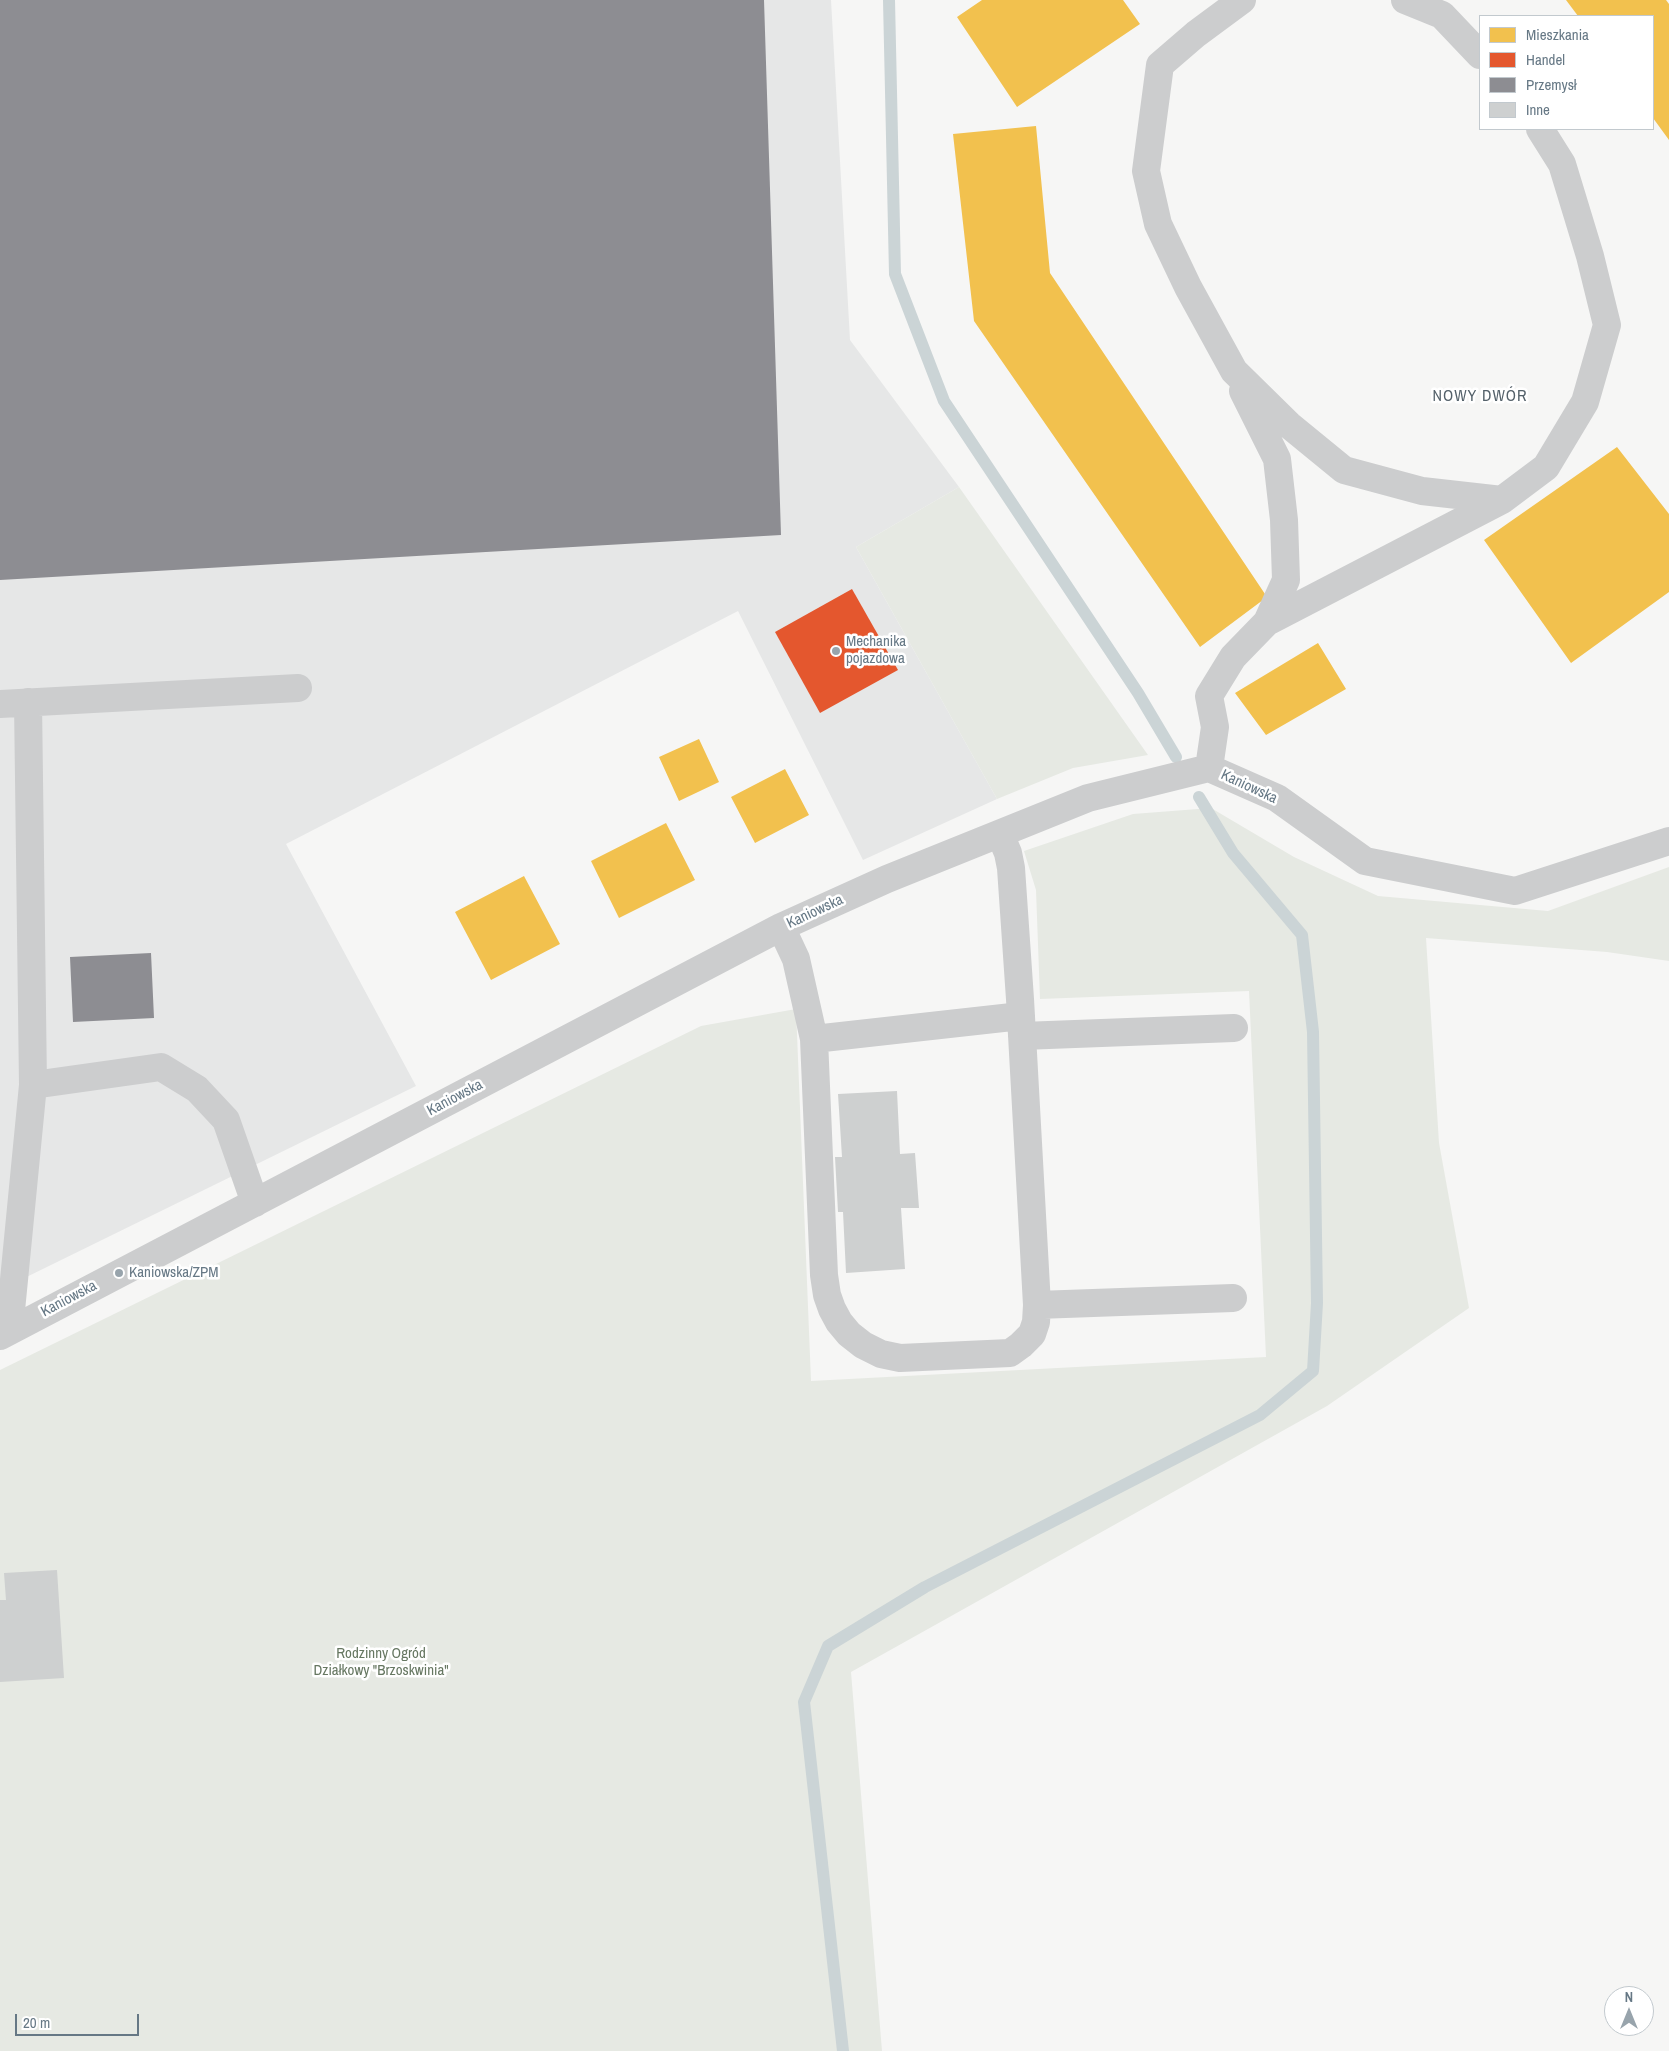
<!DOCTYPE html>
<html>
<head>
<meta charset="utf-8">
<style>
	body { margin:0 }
	#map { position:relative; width:1669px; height:2051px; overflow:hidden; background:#f6f6f5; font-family:"Archivo Narrow",sans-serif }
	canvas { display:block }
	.legend { position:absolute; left:1479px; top:15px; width:175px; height:115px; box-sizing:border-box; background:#fff; border:1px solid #c2c9ce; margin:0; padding:6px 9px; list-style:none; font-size:15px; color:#667885 }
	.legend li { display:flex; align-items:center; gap:10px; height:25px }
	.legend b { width:25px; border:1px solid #c2c9ce }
	.north { position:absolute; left:1604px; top:1986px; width:50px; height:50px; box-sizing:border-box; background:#fff; border:1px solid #c2c9ce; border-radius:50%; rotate:0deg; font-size:14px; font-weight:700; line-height:20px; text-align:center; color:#667885 }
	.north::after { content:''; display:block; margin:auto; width:18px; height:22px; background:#98a4ac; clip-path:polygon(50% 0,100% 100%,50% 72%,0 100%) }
	.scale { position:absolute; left:15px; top:2014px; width:124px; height:22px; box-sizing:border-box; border:2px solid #667885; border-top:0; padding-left:6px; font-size:15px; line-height:18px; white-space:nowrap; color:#667885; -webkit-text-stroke:4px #fff; paint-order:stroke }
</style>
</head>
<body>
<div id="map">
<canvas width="1669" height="2051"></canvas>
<ul class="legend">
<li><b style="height:14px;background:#f2c14e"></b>Mieszkania</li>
<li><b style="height:14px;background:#e4572e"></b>Handel</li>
<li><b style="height:14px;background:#8d8d92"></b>Przemysł</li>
<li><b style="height:14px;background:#ced0d0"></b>Inne</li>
</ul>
<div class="north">N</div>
<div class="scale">20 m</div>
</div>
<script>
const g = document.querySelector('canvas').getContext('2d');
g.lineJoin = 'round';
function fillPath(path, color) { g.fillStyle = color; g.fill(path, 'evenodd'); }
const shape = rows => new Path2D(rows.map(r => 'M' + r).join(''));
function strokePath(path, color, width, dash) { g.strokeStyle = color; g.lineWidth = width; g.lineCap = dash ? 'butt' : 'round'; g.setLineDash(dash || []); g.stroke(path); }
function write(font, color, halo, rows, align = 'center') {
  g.font = font + ' "Archivo Narrow",sans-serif'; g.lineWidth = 5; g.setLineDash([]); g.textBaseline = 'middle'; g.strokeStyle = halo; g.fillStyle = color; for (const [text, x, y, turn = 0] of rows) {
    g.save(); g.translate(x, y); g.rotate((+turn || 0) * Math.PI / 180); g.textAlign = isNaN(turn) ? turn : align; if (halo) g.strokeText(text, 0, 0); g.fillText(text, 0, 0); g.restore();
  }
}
const built = shape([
	[0,0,831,0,850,340,959,487,856,547,997,799,863,860,738,611,286,844,416,1086,0,1290]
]);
const green = shape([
	[959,487,1148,755,1073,768,997,799,856,547],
	[1211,808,1294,857,1378,896,1548,911,1669,867,1669,961,1607,952,1426,938,1439,1143,1469,1308,1327,1406,851,1672,882,2051,0,2051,0,1370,701,1026,796,1009,811,1381,1266,1357,1249,991,1040,999,1036,890,1024,851,1133,814]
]);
const homes = shape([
	[982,0,1123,0,1140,24,1017,107,957,17],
	[1566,0,1666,0,1669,4,1669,140,1653,118,1653,16,1578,16],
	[1036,126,1050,273,1267,597,1200,647,974,321,953,134],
	[1617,447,1669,514,1669,592,1571,663,1484,540],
	[1318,643,1346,689,1266,735,1235,693],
	[699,739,719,782,679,801,659,757],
	[785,769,809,815,755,843,731,797],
	[666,823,695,880,619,918,591,861],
	[524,876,560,944,491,980,455,912]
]);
const shops = shape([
	[852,589,898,670,820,713,775,632]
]);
const industry = shape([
	[0,0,764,0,781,535,0,580],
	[151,953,154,1018,73,1022,70,957]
]);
const stream = shape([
	[889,0,895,274,944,401,1138,693,1176,757],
	[843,2051,804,1702,828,1646,925,1587,1260,1415,1313,1371,1317,1303,1313,1032,1302,935,1233,853,1199,797]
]);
const building = shape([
	[897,1091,900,1154,915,1153,919,1208,901,1208,905,1269,846,1273,843,1212,838,1212,835,1157,842,1157,838,1094],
	[57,1570,64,1678,0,1682,0,1600,6,1600,4,1573]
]);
const minor = shape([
	[1242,0,1196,34,1160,65,1146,171,1158,224,1188,287,1234,371,1289,425,1344,470,1422,491,1502,500,1546,467,1585,402,1607,325,1590,256,1562,164,1540,129],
	[1405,0,1442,15,1480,55],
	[1267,622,1502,500],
	[0,704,298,688],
	[1209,768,1215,727,1209,696,1233,657,1267,622,1286,580,1284,520,1277,459,1243,391],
	[781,927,796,959,814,1039,824,1275,827,1295,832,1309,839,1322,849,1334,863,1345,881,1354,900,1358,1010,1353,1021,1345,1032,1334,1036,1322,1037,1305,1020,999,1011,868,1008,853,1000,834],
	[1022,1036,1234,1028],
	[814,1039,1021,1016],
	[33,1085,161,1067,197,1089,226,1120,255,1203],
	[1037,1305,1233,1298],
	[9,1331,33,1085,28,702],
	[0,1336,781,927,887,879,1088,798,1209,768,1277,798,1365,861,1515,891,1669,841]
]);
const markers = [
	[836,651,5,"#98a4ac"],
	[119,1273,5,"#98a4ac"]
];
const poiNames = [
	["Mechanika",846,642],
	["pojazdowa",846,659],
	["Kaniowska/ZPM",129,1273]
];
const streetNames = [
	["Kaniowska",1249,787,25],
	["Kaniowska",815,912,-25],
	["Kaniowska",455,1098,-28],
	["Kaniowska",69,1299,-28]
];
const parkNames = [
	["Rodzinny Ogród",381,1654],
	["Działkowy \"Brzoskwinia\"",381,1671]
];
const neighbourhoodNames = [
	["NOWY DWÓR",1480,397]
];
fillPath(built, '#e6e7e7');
fillPath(green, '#e6e9e3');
fillPath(homes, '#f2c14e');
fillPath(shops, '#e4572e');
fillPath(industry, '#8d8d92');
strokePath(stream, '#cbd4d6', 12);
fillPath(building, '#ced0d0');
strokePath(minor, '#cccdce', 28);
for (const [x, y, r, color] of markers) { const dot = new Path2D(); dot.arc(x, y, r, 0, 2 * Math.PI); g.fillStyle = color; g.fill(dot); strokePath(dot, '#fff', 2); }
write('15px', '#667885', '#fff', poiNames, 'left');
write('15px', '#667885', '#fff', streetNames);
write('15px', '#667761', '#fff', parkNames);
g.letterSpacing = '1px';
write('16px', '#54616a', '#fff', neighbourhoodNames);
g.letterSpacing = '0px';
</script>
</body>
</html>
